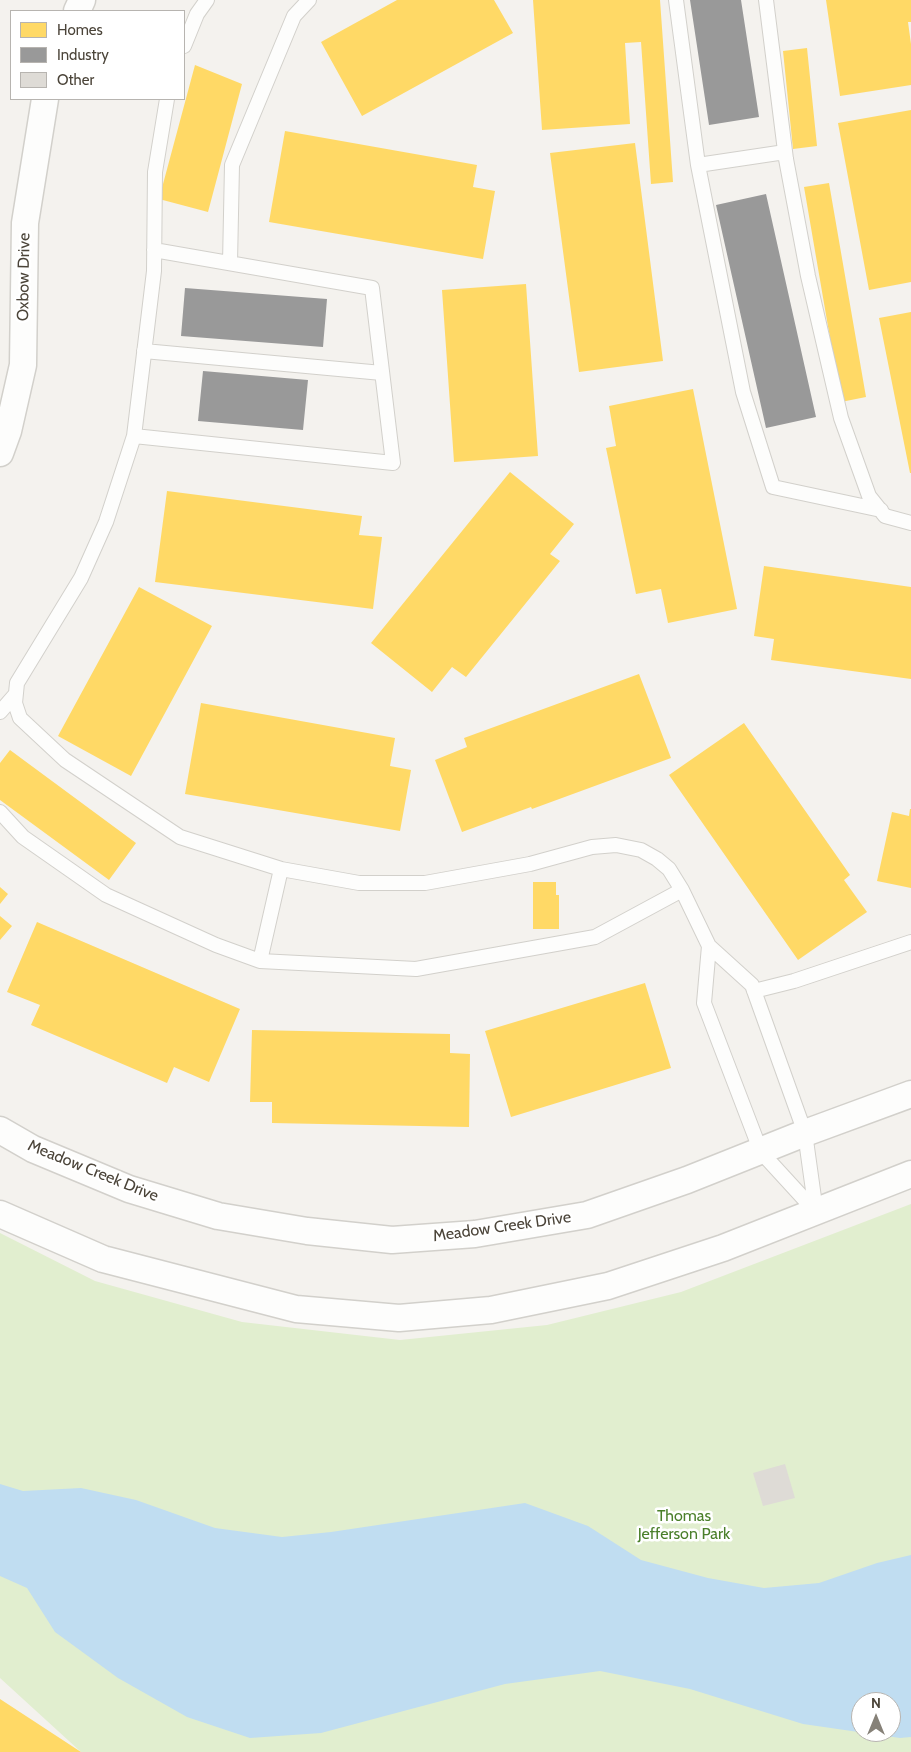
<!DOCTYPE html>
<html>
<head>
<meta charset="utf-8">
<style>
	body { margin:0 }
	#map { position:relative; width:911px; height:1752px; overflow:hidden; background:#f4f2ee; font-family:Cabin,sans-serif }
	canvas { display:block }
	.legend { position:absolute; left:10px; top:10px; width:175px; height:90px; box-sizing:border-box; background:#fff; border:1px solid #b7b4b0; margin:0; padding:6px 9px; list-style:none; font-size:15px; color:#4b4439 }
	.legend li { display:flex; align-items:center; gap:10px; height:25px }
	.legend b { width:25px; border:1px solid #b7b4b0 }
	.north { position:absolute; left:851px; top:1692px; width:50px; height:50px; box-sizing:border-box; background:#fff; border:1px solid #b7b4b0; border-radius:50%; rotate:0deg; font-size:14px; font-weight:700; line-height:20px; text-align:center; color:#4b4439 }
	.north::after { content:''; display:block; margin:auto; width:18px; height:22px; background:#868178; clip-path:polygon(50% 0,100% 100%,50% 72%,0 100%) }
</style>
</head>
<body>
<div id="map">
<canvas width="911" height="1752"></canvas>
<ul class="legend">
<li><b style="height:14px;background:#ffd966"></b>Homes</li>
<li><b style="height:14px;background:#999"></b>Industry</li>
<li><b style="height:14px;background:#dedbd6"></b>Other</li>
</ul>
<div class="north">N</div>
</div>
<script>
const g = document.querySelector('canvas').getContext('2d');
g.lineJoin = 'round';
function fillPath(path, color) { g.fillStyle = color; g.fill(path, 'evenodd'); }
const shape = rows => new Path2D(rows.map(r => 'M' + r).join(''));
function strokePath(path, color, width, dash) { g.strokeStyle = color; g.lineWidth = width; g.lineCap = dash ? 'butt' : 'round'; g.setLineDash(dash || []); g.stroke(path); }
function write(font, color, halo, rows, align = 'center') {
  g.font = font + ' Cabin,sans-serif'; g.lineWidth = 5; g.setLineDash([]); g.textBaseline = 'middle'; g.strokeStyle = halo; g.fillStyle = color; for (const [text, x, y, turn = 0] of rows) {
    g.save(); g.translate(x, y); g.rotate((+turn || 0) * Math.PI / 180); g.textAlign = isNaN(turn) ? turn : align; if (halo) g.strokeText(text, 0, 0); g.fillText(text, 0, 0); g.restore();
  }
}
const green = shape([
	[911,1204,911,1752,81,1752,0,1678,0,1233,95,1281,242,1322,400,1340,547,1325,681,1292],
	[861,1702,891,1702,891,1732,861,1732]
]);
const water = shape([
	[0,1484,23,1491,81,1488,136,1500,215,1528,282,1537,331,1532,525,1503,588,1526,641,1560,708,1578,764,1588,819,1583,877,1563,911,1555,911,1737,900,1738,803,1724,690,1689,600,1671,505,1684,321,1733,250,1738,187,1717,118,1678,55,1632,27,1588,0,1576],
	[861,1702,891,1702,891,1732,861,1732]
]);
const homes = shape([
	[397,0,494,0,513,33,362,116,321,42],
	[533,0,660,0,673,182,651,184,641,42,625,43,630,124,542,130],
	[826,0,911,0,911,22,908,22,911,44,911,85,840,96],
	[807,48,817,146,793,149,783,51],
	[195,65,242,84,208,212,159,199],
	[911,110,911,282,869,290,838,123],
	[285,131,477,165,473,187,495,191,483,259,269,222],
	[635,143,663,361,579,372,550,153],
	[829,183,866,397,841,402,804,187],
	[526,284,538,456,454,462,442,290],
	[911,312,911,473,910,473,879,318],
	[693,389,737,609,668,623,661,589,636,594,606,448,616,446,609,406],
	[510,472,574,524,550,554,560,561,466,677,452,667,432,692,371,643],
	[167,491,362,516,359,535,382,537,373,609,155,582],
	[764,566,911,587,911,679,771,660,774,639,754,636],
	[139,587,212,626,131,776,58,736],
	[639,674,671,758,532,809,531,807,462,832,435,760,467,747,464,738],
	[201,703,395,738,390,766,411,770,400,831,185,794],
	[744,723,850,875,844,880,867,912,798,960,669,775],
	[10,750,136,843,109,880,0,800,0,763],
	[910,809,911,809,911,888,877,881,892,812,909,816],
	[533,882,556,882,556,895,559,895,559,929,533,929],
	[0,887,8,894,0,904],
	[0,916,12,926,0,940],
	[37,922,240,1009,209,1082,174,1067,167,1083,31,1025,40,1005,7,992],
	[645,983,671,1068,511,1117,485,1031],
	[252,1030,450,1034,450,1053,470,1054,469,1127,272,1123,272,1102,250,1102],
	[0,1699,81,1752,0,1752]
]);
const industry = shape([
	[690,0,741,0,759,117,709,125],
	[766,194,816,417,766,428,716,205],
	[185,288,327,299,323,347,181,336],
	[203,371,308,380,303,430,198,421]
]);
const building = shape([
	[785,1464,795,1498,763,1506,753,1473]
]);
const service = shape([
	[676,0,698,165,743,392,773,487,881,510],
	[766,0,786,159,808,276,841,418,869,496,885,516,911,523],
	[184,46,197,14,207,0],
	[167,99,155,172,154,271,134,436,106,522,81,578,17,683,15,703,20,718,65,760,180,837,281,869,359,883,425,883,530,864,592,847,616,845,641,850,657,859,669,869,682,890,709,946,752,985,805,1133,816,1212],
	[698,165,785,152],
	[230,263,232,165,294,16,309,0],
	[144,351,382,373],
	[134,436,393,463,372,288,154,250],
	[0,712,15,695],
	[0,812,23,837,106,895,216,945,260,961,416,969,595,937,682,890],
	[709,946,704,1003,761,1152,816,1212],
	[260,961,281,869],
	[754,991,794,981,911,942]
]);
const minor = shape([
	[77,11,82,0],
	[0,453,8,431,23,365,25,223,45,99],
	[0,1130,33,1149,129,1189,218,1216,307,1231,392,1240,475,1234,587,1215,687,1180,805,1133,911,1094],
	[0,1214,103,1259,296,1309,399,1318,491,1310,608,1286,723,1248,911,1174]
]);
const streetNames = [
	["Oxbow Drive",24,277,-89],
	["Meadow Creek Drive",93,1171,22],
	["Meadow Creek Drive",502,1227,-8]
];
const parkNames = [
	["Thomas",684,1516],
	["Jefferson Park",684,1534]
];
fillPath(green, '#e1eecf');
fillPath(water, '#c0ddf1');
fillPath(homes, '#ffd966');
fillPath(industry, '#999');
fillPath(building, '#dedbd6');
strokePath(service, '#d2d0cb', 16);
strokePath(minor, '#d2d0cb', 29);
strokePath(service, '#fdfdfc', 14);
strokePath(minor, '#fdfdfc', 26);
write('16px', '#4b4439', '#fff', streetNames);
write('16px', '#4a7f2a', '#fff', parkNames);
</script>
</body>
</html>
